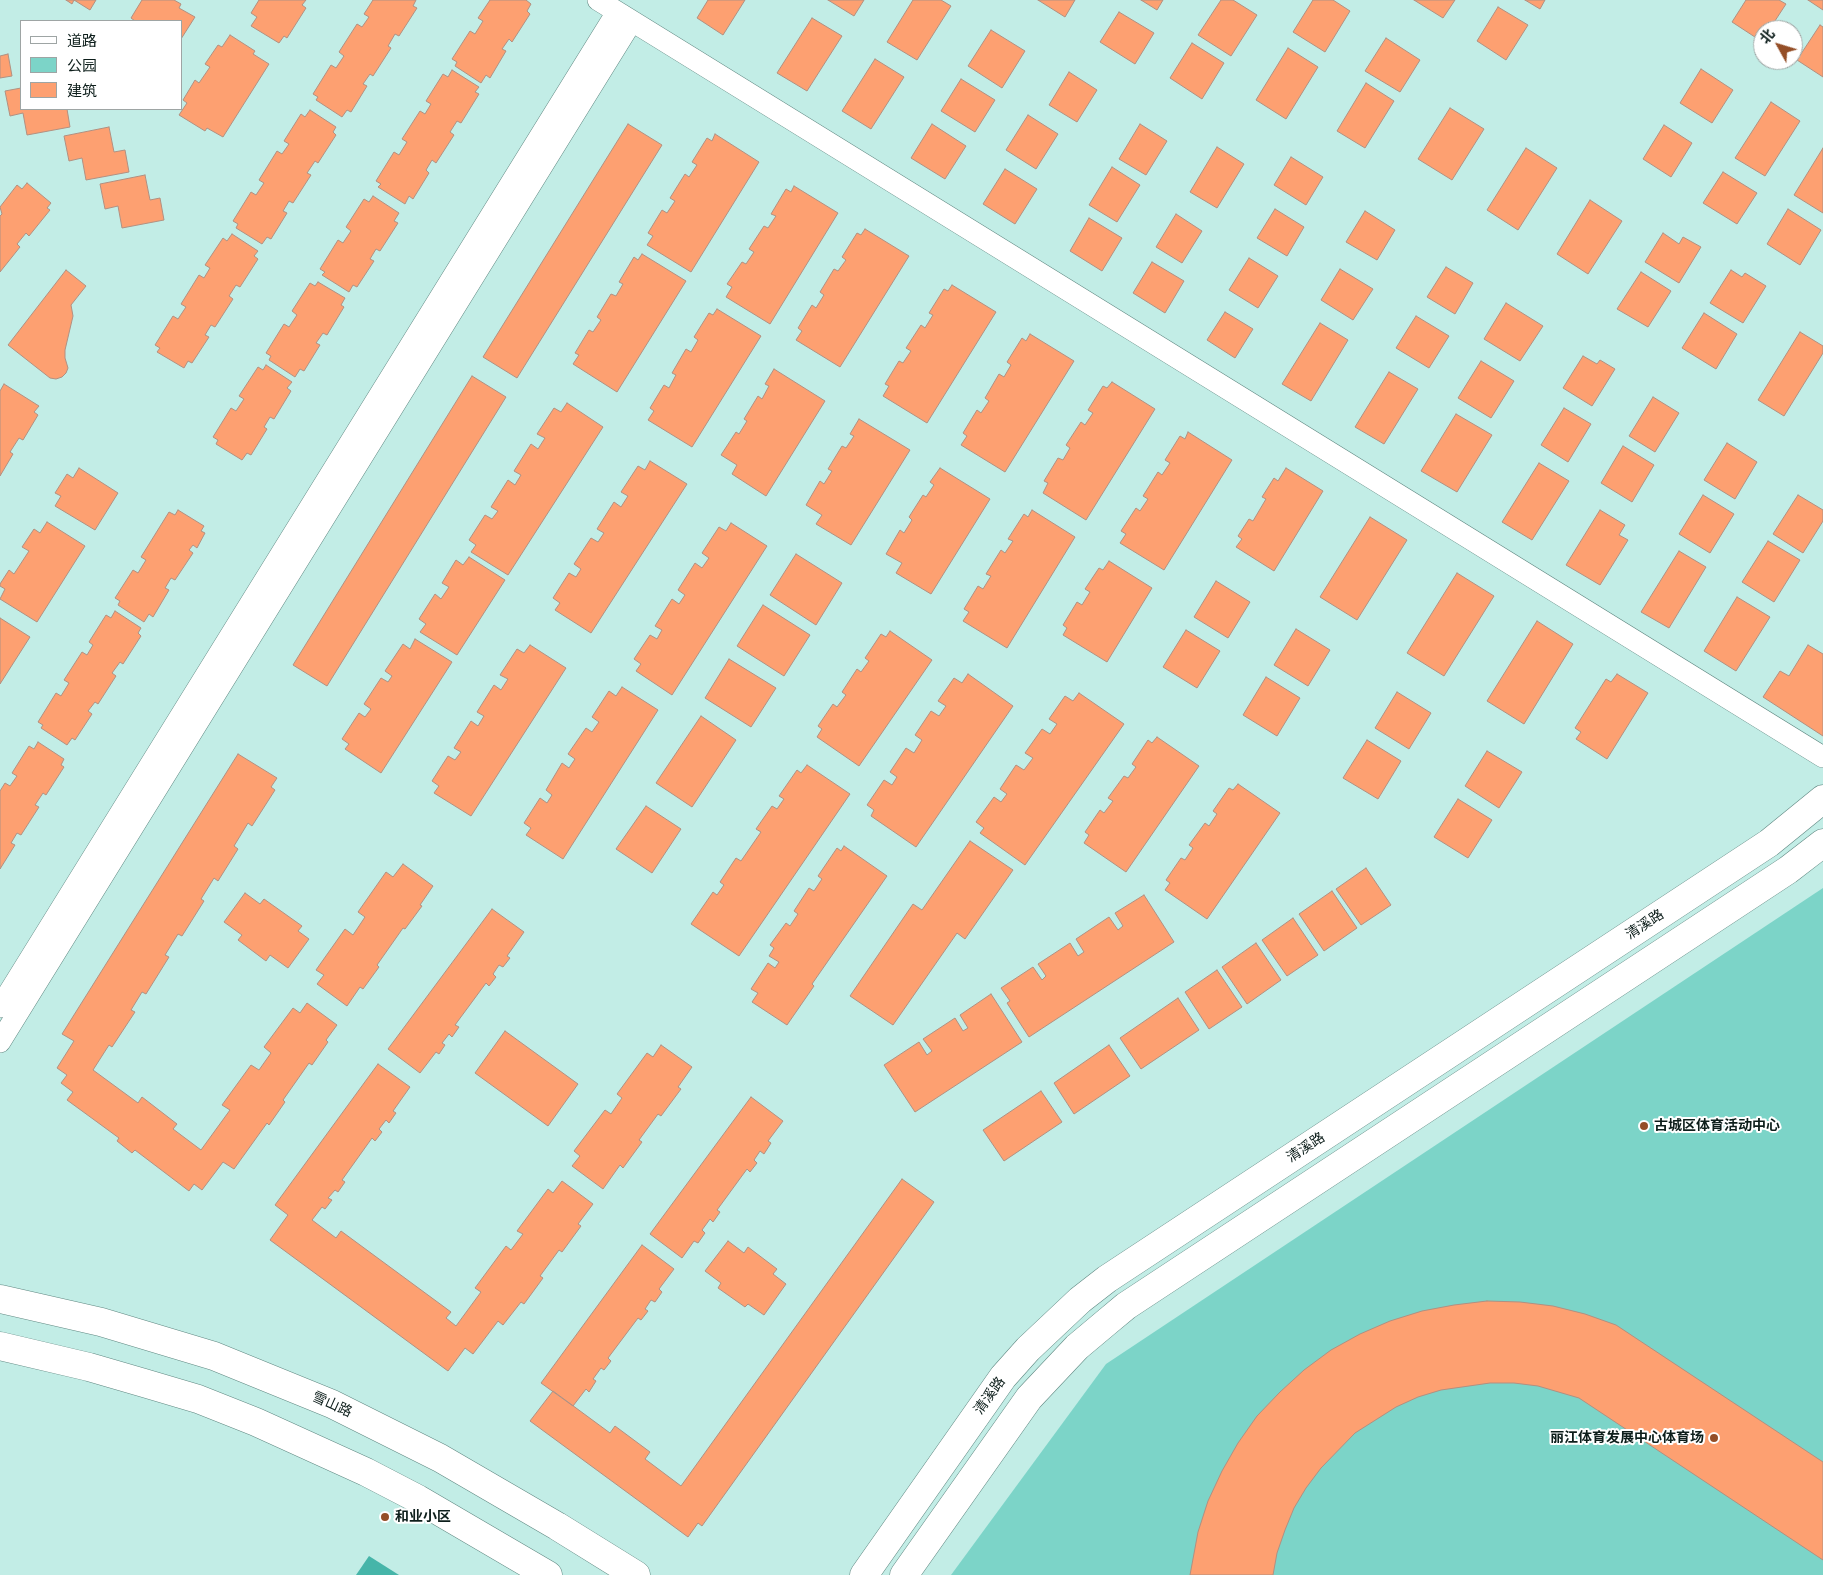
<!DOCTYPE html>
<html>
<head>
<meta charset="utf-8">
<style>
	body { margin:0 }
	#map { position:relative; width:1823px; height:1575px; overflow:hidden; background:#c2ede6; font-family:"Archivo Narrow","Noto Sans SC",sans-serif }
	canvas { display:block }
	.legend { position:absolute; left:20px; top:20px; width:162px; height:90px; box-sizing:border-box; background:#fff; border:1px solid #9ea5a4; margin:0; padding:6px 9px; list-style:none; font-size:15px; color:#0d1e1b }
	.legend li { display:flex; align-items:center; gap:10px; height:25px }
	.legend b { width:25px; border:1px solid #9ea5a4 }
	.north { position:absolute; left:1753px; top:20px; width:50px; height:50px; box-sizing:border-box; background:#fff; border:1px solid #9ea5a4; border-radius:50%; rotate:309deg; font-size:14px; font-weight:700; line-height:20px; text-align:center; color:#0d1e1b }
	.north::after { content:''; display:block; margin:auto; width:18px; height:22px; background:#944e27; clip-path:polygon(50% 0,100% 100%,50% 72%,0 100%) }
</style>
</head>
<body>
<div id="map">
<canvas width="1823" height="1575"></canvas>
<ul class="legend">
<li><b style="height:6px;background:#fff"></b>道路</li>
<li><b style="height:14px;background:#7cd4c8"></b>公园</li>
<li><b style="height:14px;background:#fda071"></b>建筑</li>
</ul>
<div class="north">北</div>
</div>
<script>
const g = document.querySelector('canvas').getContext('2d');
g.lineJoin = 'round';
function fillPath(path, color) { g.fillStyle = color; g.fill(path, 'evenodd'); }
const shape = rows => new Path2D(rows.map(r => 'M' + r).join(''));
function strokePath(path, color, width, dash) { g.strokeStyle = color; g.lineWidth = width; g.lineCap = dash ? 'butt' : 'round'; g.setLineDash(dash || []); g.stroke(path); }
function write(font, color, halo, rows, align = 'center') {
  g.font = font + ' "Archivo Narrow","Noto Sans SC",sans-serif'; g.lineWidth = 4; g.setLineDash([]); g.textBaseline = 'middle'; g.strokeStyle = halo; g.fillStyle = color; for (const [text, x, y, turn = 0] of rows) {
    g.save(); g.translate(x, y); g.rotate((+turn || 0) * Math.PI / 180); g.textAlign = isNaN(turn) ? turn : align; if (halo) g.strokeText(text, 0, 0); g.fillText(text, 0, 0); g.restore();
  }
}
const green = shape([
	[1823,888,1823,1575,951,1575,1106,1364]
]);
const water = shape([
	[369,1556,399,1575,356,1575]
]);
const building = shape([
	[66,0,96,0,90,10,74,0,72,4,66,0],
	[142,0,174,0,181,4,179,8,195,17,181,39,181,21,135,21,131,18,142,0],
	[259,0,306,0,302,5,306,8,287,38,284,36,279,43,251,26,257,17,251,13,259,0],
	[373,0,416,0,413,6,417,8,399,36,395,34,388,46,391,48,373,76,370,74,363,84,367,86,351,112,347,110,342,117,316,100,318,97,313,94,331,65,336,68,344,56,339,52,357,24,362,27,369,17,364,14,373,0],
	[490,0,526,0,531,4,527,11,530,14,512,42,509,39,502,49,506,51,490,78,486,75,481,83,455,66,457,62,452,59,470,31,475,34,483,21,478,18,490,0],
	[708,0,745,0,723,35,697,18,708,0],
	[828,0,864,0,854,16,828,0],
	[913,0,941,0,951,6,917,60,887,42,913,0],
	[1038,0,1075,0,1065,17,1038,0],
	[1141,0,1163,0,1157,10,1141,0],
	[1221,0,1233,0,1257,15,1231,56,1198,35,1221,0],
	[1313,0,1333,0,1350,11,1325,52,1293,32,1313,0],
	[1414,0,1455,0,1443,18,1414,0],
	[1525,0,1545,0,1540,9,1525,0],
	[1746,0,1779,0,1786,4,1769,30,1763,30,1761,41,1732,22,1746,0],
	[1808,0,1823,0,1823,10,1808,0],
	[1498,7,1528,25,1506,60,1477,41,1498,7],
	[1119,12,1154,33,1135,64,1100,42,1119,12],
	[812,18,842,36,807,91,777,73,812,18],
	[1820,25,1823,27,1823,77,1797,60,1820,25],
	[991,30,1025,51,1002,88,968,66,991,30],
	[230,35,255,51,253,54,269,64,223,137,207,128,205,131,179,115,187,103,183,100,195,80,199,83,210,67,205,64,218,45,222,47,230,35],
	[1386,38,1420,60,1400,92,1365,71,1386,38],
	[1192,43,1224,63,1202,99,1170,78,1192,43],
	[1288,48,1318,67,1286,119,1256,100,1288,48],
	[8,54,12,76,0,78,0,56,8,54],
	[875,59,904,77,871,129,842,111,875,59],
	[1701,69,1733,90,1712,123,1680,103,1701,69],
	[452,70,479,87,475,92,479,94,461,123,457,121,450,132,454,135,436,163,432,160,426,170,429,173,413,199,409,196,405,204,378,187,381,184,376,181,394,152,399,155,407,142,402,139,420,111,425,114,431,104,426,101,443,74,448,77,452,70],
	[1069,72,1097,90,1077,122,1049,105,1069,72],
	[961,79,995,100,975,132,941,111,961,79],
	[1366,83,1394,101,1365,148,1337,131,1366,83],
	[21,88,21,109,67,109,70,127,27,135,23,113,10,116,5,91,21,88],
	[1771,102,1800,121,1765,176,1735,158,1771,102],
	[1450,108,1484,129,1452,180,1418,159,1450,108],
	[310,110,336,127,333,132,336,135,318,163,315,161,307,173,311,175,293,203,289,201,283,211,287,213,271,239,267,237,262,244,236,228,238,224,233,221,251,192,256,195,264,183,259,180,277,151,282,154,289,144,284,141,301,114,305,117,310,110],
	[1028,115,1058,134,1036,169,1006,150,1028,115],
	[628,124,662,145,517,378,483,357,628,124],
	[932,124,966,146,945,179,911,158,932,124],
	[1140,124,1167,141,1146,175,1119,159,1140,124],
	[1664,125,1692,143,1671,177,1643,159,1664,125],
	[109,127,114,152,125,150,129,172,86,180,82,158,69,161,64,136,109,127],
	[715,134,759,162,691,272,647,245,653,236,648,233,662,210,667,213,675,201,670,198,685,174,689,177,697,165,692,162,707,138,712,141,715,134],
	[1217,147,1244,164,1217,208,1190,192,1217,147],
	[1526,148,1557,168,1518,230,1487,210,1526,148],
	[1823,148,1823,213,1794,195,1823,148],
	[1291,157,1323,177,1306,205,1274,185,1291,157],
	[1112,167,1140,185,1117,222,1089,205,1112,167],
	[1005,169,1037,189,1015,224,983,204,1005,169],
	[1723,172,1757,193,1737,224,1703,203,1723,172],
	[145,175,150,200,160,198,164,220,122,228,118,206,105,209,100,184,145,175],
	[27,183,51,203,47,208,50,210,29,236,26,233,17,244,20,247,0,272,0,216,2,214,0,207,17,185,22,189,27,183],
	[794,186,838,213,770,324,726,297,732,287,727,284,742,262,746,264,754,252,749,249,764,226,768,228,776,216,771,214,786,189,791,192,794,186],
	[373,196,399,213,394,221,398,223,380,251,376,249,370,259,374,261,357,287,353,285,349,292,322,275,325,272,320,269,338,240,343,243,351,231,346,227,364,199,369,202,373,196],
	[1590,200,1622,221,1588,274,1557,254,1590,200],
	[1275,209,1304,227,1287,256,1257,238,1275,209],
	[1788,209,1821,230,1800,265,1767,244,1788,209],
	[1365,211,1395,230,1377,260,1346,242,1365,211],
	[1176,214,1202,231,1182,263,1156,247,1176,214],
	[1089,218,1122,238,1102,271,1070,251,1089,218],
	[865,229,909,256,840,367,796,340,802,331,798,328,812,305,816,308,824,295,820,292,834,269,838,271,846,260,842,257,857,233,861,235,865,229],
	[1663,233,1679,244,1683,237,1701,247,1679,283,1645,262,1663,233],
	[232,234,258,251,254,256,258,259,240,287,236,285,229,296,233,299,215,327,211,325,205,335,209,337,192,363,188,361,184,368,157,352,160,348,155,345,173,316,178,319,186,307,181,304,199,275,204,278,210,268,205,265,223,238,227,241,232,234],
	[642,254,686,281,617,392,573,364,579,355,575,353,589,330,593,332,601,320,597,317,611,294,616,296,623,284,619,282,634,257,638,260,642,254],
	[1249,258,1278,276,1258,308,1229,290,1249,258],
	[1152,262,1184,281,1165,313,1133,293,1152,262],
	[1446,267,1473,283,1455,314,1427,297,1446,267],
	[1340,269,1373,289,1353,320,1321,300,1340,269],
	[66,270,86,286,71,305,73,316,65,350,65,358,68,368,66,373,62,377,56,379,50,378,8,345,66,270],
	[1731,270,1742,277,1745,273,1766,286,1743,323,1710,303,1731,270],
	[1641,272,1671,291,1648,327,1617,309,1641,272],
	[318,282,345,298,341,305,344,307,327,335,323,333,316,343,320,345,304,371,300,369,295,377,269,360,271,356,266,353,284,324,289,327,297,315,292,311,310,283,315,286,318,282],
	[952,285,996,312,927,423,883,396,889,386,885,384,899,361,903,363,911,351,906,348,921,325,925,328,933,315,929,313,944,289,948,291,952,285],
	[1506,303,1543,326,1520,361,1484,339,1506,303],
	[717,309,761,336,692,447,648,420,654,411,650,408,664,385,669,388,676,375,672,373,686,349,691,352,698,340,694,337,709,313,713,315,717,309],
	[1225,312,1253,329,1235,358,1207,340,1225,312],
	[1704,313,1737,334,1716,369,1682,348,1704,313],
	[1416,316,1449,336,1429,368,1396,348,1416,316],
	[1320,323,1348,340,1311,401,1282,384,1320,323],
	[1800,332,1823,346,1823,353,1784,416,1758,400,1800,332],
	[1030,334,1074,361,1005,472,961,445,967,436,963,433,977,410,981,413,989,401,985,398,999,374,1004,377,1011,365,1007,362,1022,338,1026,341,1030,334],
	[1583,356,1597,364,1600,360,1615,369,1592,406,1563,388,1583,356],
	[1481,361,1514,381,1491,418,1458,398,1481,361],
	[266,365,292,382,287,388,291,391,274,419,270,417,264,427,267,429,251,455,247,453,242,460,216,444,218,440,213,437,231,408,236,411,244,399,239,396,258,367,263,370,266,365],
	[774,369,825,401,766,496,732,474,737,465,721,455,736,432,739,434,747,421,744,419,758,396,762,399,769,386,765,384,774,369],
	[1389,372,1418,389,1384,444,1355,427,1389,372],
	[472,376,506,397,327,686,293,665,472,376],
	[1112,382,1155,409,1086,520,1043,493,1048,483,1044,481,1058,458,1063,460,1070,448,1066,445,1081,422,1085,425,1093,413,1088,410,1103,386,1107,388,1112,382],
	[4,384,39,406,34,412,38,415,23,440,19,438,10,452,13,454,0,476,0,391,4,384],
	[1653,397,1679,413,1655,452,1629,436,1653,397],
	[567,403,603,427,508,575,471,552,476,545,469,540,485,515,492,519,498,511,491,507,508,480,515,485,521,475,514,471,531,444,538,449,545,438,537,434,554,408,561,412,567,403],
	[1564,408,1591,424,1568,462,1541,445,1564,408],
	[1456,414,1492,435,1457,492,1421,471,1456,414],
	[859,419,910,450,851,545,816,524,822,515,806,505,820,481,824,484,832,471,828,469,842,446,846,448,854,436,850,434,859,419],
	[1188,432,1232,460,1164,570,1120,543,1126,534,1121,531,1136,508,1140,511,1148,499,1143,496,1158,472,1162,475,1170,463,1165,460,1180,436,1185,439,1188,432],
	[1727,443,1757,462,1735,499,1704,480,1727,443],
	[1623,446,1654,465,1632,502,1601,483,1623,446],
	[650,461,687,484,591,633,555,610,560,603,553,598,569,573,576,577,581,569,574,564,591,538,598,542,604,533,597,529,614,502,621,507,628,496,621,492,638,466,645,470,650,461],
	[1539,463,1569,481,1532,540,1502,522,1539,463],
	[79,468,118,493,95,530,55,506,61,496,55,493,67,474,73,478,79,468],
	[940,468,990,499,931,594,896,573,902,563,886,554,900,530,904,533,912,520,909,517,923,495,926,497,934,485,930,482,940,468],
	[1286,468,1323,491,1274,571,1236,547,1242,539,1238,536,1249,519,1253,521,1266,499,1262,497,1274,478,1278,481,1286,468],
	[1703,495,1734,514,1710,553,1679,534,1703,495],
	[1798,495,1823,510,1823,521,1803,553,1773,534,1798,495],
	[178,510,204,526,201,531,205,533,197,548,193,545,189,550,193,553,175,580,171,578,165,588,169,590,153,617,149,614,144,622,118,605,120,601,115,598,133,570,138,573,146,560,141,557,169,512,175,515,178,510],
	[1032,510,1075,537,1007,648,963,621,969,612,964,609,978,586,983,589,991,576,986,574,1001,550,1005,553,1013,541,1008,539,1024,514,1028,517,1032,510],
	[1600,510,1625,525,1619,535,1628,540,1600,585,1566,565,1600,510],
	[1370,517,1407,540,1357,620,1320,597,1370,517],
	[47,522,85,546,37,622,0,599,5,589,0,586,0,584,9,570,14,574,29,551,22,547,34,529,40,533,47,522],
	[731,523,767,546,672,695,636,671,641,664,634,659,650,635,657,639,662,630,655,626,672,599,679,604,685,595,678,590,695,563,702,568,709,558,702,553,719,527,726,531,731,523],
	[1768,541,1800,560,1774,602,1742,582,1768,541],
	[1679,551,1706,567,1669,628,1641,612,1679,551],
	[796,554,842,583,816,625,770,595,796,554],
	[469,557,505,580,457,655,420,632,426,624,419,619,435,594,441,599,449,587,442,583,456,560,463,565,469,557],
	[1109,561,1152,588,1107,662,1063,635,1067,628,1063,625,1077,602,1082,605,1090,592,1085,589,1099,568,1103,570,1109,561],
	[1457,573,1494,596,1444,676,1407,653,1457,573],
	[1216,581,1250,602,1228,638,1194,617,1216,581],
	[1737,597,1770,617,1736,671,1704,651,1737,597],
	[763,605,810,635,784,676,737,646,763,605],
	[115,611,141,628,138,633,141,636,123,664,120,662,112,673,116,676,98,704,95,702,88,711,92,714,75,740,72,738,67,745,41,728,43,725,38,722,56,693,61,696,69,683,64,680,82,652,87,655,93,645,89,642,106,615,111,618,115,611],
	[0,618,30,637,0,684,0,618],
	[1537,621,1573,644,1524,724,1487,701,1537,621],
	[1296,629,1330,650,1308,686,1274,665,1296,629],
	[1186,630,1220,651,1197,688,1163,667,1186,630],
	[890,631,932,660,859,766,817,737,822,729,818,726,833,704,837,707,846,695,842,692,857,669,861,672,869,661,865,658,881,634,886,637,890,631],
	[415,639,452,662,381,773,345,749,349,744,342,739,359,713,365,717,371,709,364,704,381,678,388,682,392,676,385,671,403,644,410,649,415,639],
	[530,645,566,668,471,816,434,793,439,786,432,781,448,756,455,760,461,752,454,748,471,721,478,726,484,716,477,712,494,685,501,690,508,679,500,675,517,649,524,653,530,645],
	[1808,645,1823,654,1823,736,1763,697,1780,671,1789,676,1808,645],
	[729,659,776,688,751,727,705,698,729,659],
	[968,674,1013,706,916,847,871,816,874,810,867,805,884,780,892,785,897,777,890,772,906,748,914,753,922,740,915,735,931,711,939,716,946,706,938,701,954,678,962,683,968,674],
	[1617,674,1648,693,1607,759,1576,739,1581,732,1575,728,1606,679,1611,682,1617,674],
	[1266,677,1300,698,1277,736,1243,715,1266,677],
	[622,687,658,710,563,859,526,835,531,828,524,823,540,798,547,803,552,795,546,790,562,763,569,768,575,759,568,754,586,728,592,732,599,722,592,717,609,691,616,696,622,687],
	[1397,692,1431,713,1409,749,1375,728,1397,692],
	[1079,693,1124,724,1025,865,980,833,984,828,976,822,994,797,1001,802,1007,794,1000,789,1016,765,1024,770,1033,758,1025,753,1042,729,1050,734,1057,724,1049,719,1065,696,1073,701,1079,693],
	[701,716,736,740,692,807,656,783,701,716],
	[1157,737,1199,766,1126,872,1084,843,1089,835,1085,832,1100,810,1104,813,1113,801,1108,798,1124,776,1128,778,1136,767,1132,764,1148,740,1152,743,1157,737],
	[1367,740,1401,761,1378,799,1343,778,1367,740],
	[38,742,64,759,61,765,64,767,46,795,43,793,35,805,39,807,21,835,17,833,11,843,15,845,0,869,0,791,5,783,10,786,17,776,12,773,29,746,34,749,38,742],
	[1487,751,1522,772,1499,808,1465,786,1487,751],
	[238,754,277,778,271,787,275,790,252,826,248,823,234,846,238,849,218,881,214,878,201,899,204,901,182,936,178,934,165,955,169,957,146,994,142,992,131,1010,135,1012,112,1047,109,1045,93,1070,138,1103,142,1097,177,1124,173,1129,201,1150,230,1110,222,1105,251,1065,259,1070,271,1053,264,1047,293,1008,300,1013,307,1003,337,1025,326,1040,328,1042,312,1065,309,1063,283,1100,285,1102,269,1125,267,1123,234,1169,223,1162,202,1190,194,1184,189,1191,135,1150,132,1153,117,1141,119,1138,67,1100,73,1092,61,1083,67,1075,57,1068,74,1041,62,1034,238,754],
	[807,765,850,794,739,956,691,924,713,892,717,895,724,885,720,882,736,858,741,861,761,832,756,829,772,806,777,809,784,799,779,796,797,770,801,773,807,765],
	[1238,784,1280,813,1207,919,1165,890,1170,883,1166,880,1181,858,1185,860,1193,848,1189,845,1205,823,1209,826,1217,814,1213,811,1229,788,1233,790,1238,784],
	[1458,799,1492,820,1468,858,1434,837,1458,799],
	[646,806,681,829,652,873,616,849,646,806],
	[970,841,1013,870,965,939,957,933,893,1025,850,996,913,904,922,910,970,841],
	[844,846,887,876,812,984,814,986,787,1025,752,1002,758,993,751,989,768,963,775,968,779,962,769,956,774,948,770,945,786,923,790,926,798,914,794,911,809,888,814,891,822,879,818,876,837,848,841,851,844,846],
	[403,864,433,886,420,905,422,906,405,929,403,928,377,965,379,967,363,989,360,987,347,1006,317,984,324,975,316,970,345,929,353,935,365,917,358,912,386,872,393,877,403,864],
	[1366,868,1391,905,1361,925,1336,889,1366,868],
	[1332,891,1357,928,1324,951,1299,914,1332,891],
	[245,893,260,904,264,899,302,926,298,931,309,939,288,968,270,955,266,961,238,940,242,935,224,922,245,893],
	[1144,895,1174,942,1029,1037,1007,1003,1010,1001,1001,988,1033,967,1042,980,1046,976,1038,964,1070,943,1078,956,1084,952,1076,939,1109,917,1118,930,1123,926,1115,913,1144,895],
	[492,909,524,932,507,956,510,958,503,967,499,965,493,974,496,977,489,986,486,983,455,1025,459,1027,452,1037,449,1034,442,1043,445,1045,439,1054,436,1052,420,1073,388,1049,492,909],
	[1293,918,1318,955,1287,976,1262,940,1293,918],
	[1256,943,1281,980,1247,1004,1222,967,1256,943],
	[1217,970,1242,1007,1209,1029,1185,992,1217,970],
	[991,994,1022,1042,915,1112,884,1065,919,1042,927,1055,932,1051,923,1039,955,1018,963,1031,968,1028,960,1015,991,994],
	[1178,998,1199,1030,1141,1069,1120,1038,1178,998],
	[505,1031,578,1084,548,1126,475,1073,505,1031],
	[661,1045,692,1067,678,1087,681,1089,661,1116,658,1114,639,1140,642,1142,623,1168,620,1165,603,1189,572,1166,580,1156,574,1151,605,1110,611,1114,622,1098,617,1094,647,1053,653,1057,661,1045],
	[1109,1045,1130,1076,1074,1114,1054,1083,1109,1045],
	[378,1064,410,1087,393,1111,396,1113,389,1123,386,1120,379,1129,382,1132,375,1141,372,1138,342,1180,345,1182,338,1192,335,1190,328,1198,332,1200,325,1209,322,1207,312,1220,336,1238,341,1231,451,1312,446,1318,456,1326,481,1292,475,1288,506,1246,511,1250,523,1234,517,1231,548,1189,553,1193,562,1181,593,1204,578,1224,581,1226,562,1252,559,1250,540,1276,543,1278,524,1304,521,1302,503,1325,498,1321,473,1354,465,1348,448,1371,270,1240,288,1215,275,1205,378,1064],
	[1041,1091,1062,1122,1004,1161,983,1130,1041,1091],
	[751,1097,783,1121,768,1141,771,1143,764,1154,760,1151,754,1160,757,1163,750,1172,747,1169,717,1210,720,1212,713,1222,710,1219,702,1230,705,1233,698,1243,694,1241,682,1258,650,1234,751,1097],
	[902,1179,934,1202,702,1526,698,1523,688,1537,530,1421,553,1391,610,1433,615,1426,650,1452,645,1459,681,1486,902,1179],
	[728,1241,744,1253,748,1247,777,1269,773,1274,786,1284,764,1315,748,1304,745,1307,718,1288,721,1283,705,1271,728,1241],
	[642,1245,674,1269,659,1289,662,1292,655,1302,651,1300,645,1309,648,1311,641,1320,638,1318,608,1358,611,1361,604,1370,601,1368,593,1379,596,1381,589,1392,586,1389,573,1406,541,1383,642,1245],
	[1487,1301,1520,1302,1553,1306,1585,1314,1616,1325,1823,1462,1823,1560,1579,1398,1538,1386,1514,1383,1490,1383,1441,1390,1418,1397,1396,1407,1355,1433,1321,1468,1306,1488,1294,1508,1285,1530,1277,1553,1273,1575,1190,1575,1198,1532,1208,1501,1222,1471,1238,1443,1257,1416,1280,1392,1304,1370,1331,1350,1360,1334,1390,1321,1422,1311,1454,1305,1487,1301]
]);
const street = shape([
	[598,0,1823,757],
	[0,1007,617,12],
	[0,1042,632,21]
]);
const secondary = shape([
	[0,1299,101,1322,214,1356,332,1404,440,1458,557,1526,636,1575],
	[0,1346,89,1367,144,1383,198,1399,256,1422,366,1472,418,1499,548,1575],
	[864,1575,1003,1377,1028,1349,1080,1300,1107,1279,1769,843,1823,799],
	[904,1575,1029,1398,1077,1347,1108,1321,1126,1306,1788,870,1823,843]
]);
const markers = [
	[1644,1126,5,"#944e27"],
	[1714,1438,5,"#944e27"],
	[385,1517,5,"#944e27"]
];
const streetNames = [
	["清溪路",1645,925,-33],
	["清溪路",1306,1148,-33],
	["清溪路",990,1396,-54],
	["雪山路",332,1405,24]
];
const poiNames = [
	["古城区体育活动中心",1654,1126],
	["丽江体育发展中心体育场",1704,1438,"right"],
	["和业小区",395,1517]
];
fillPath(green, '#7cd4c8');
fillPath(water, '#46b5a9');
fillPath(building, '#fda071');
strokePath(building, '#b19081', 1);
strokePath(street, '#608882', 22);
strokePath(secondary, '#608882', 29);
strokePath(street, '#fff', 21);
strokePath(secondary, '#fff', 28);
for (const [x, y, r, color] of markers) { const dot = new Path2D(); dot.arc(x, y, r, 0, 2 * Math.PI); g.fillStyle = color; g.fill(dot); strokePath(dot, '#fff', 2); }
write('14px', '#0d1e1b', '#fff', streetNames);
write('bold 14px', '#0d1e1b', '#fff', poiNames, 'left');
</script>
</body>
</html>
